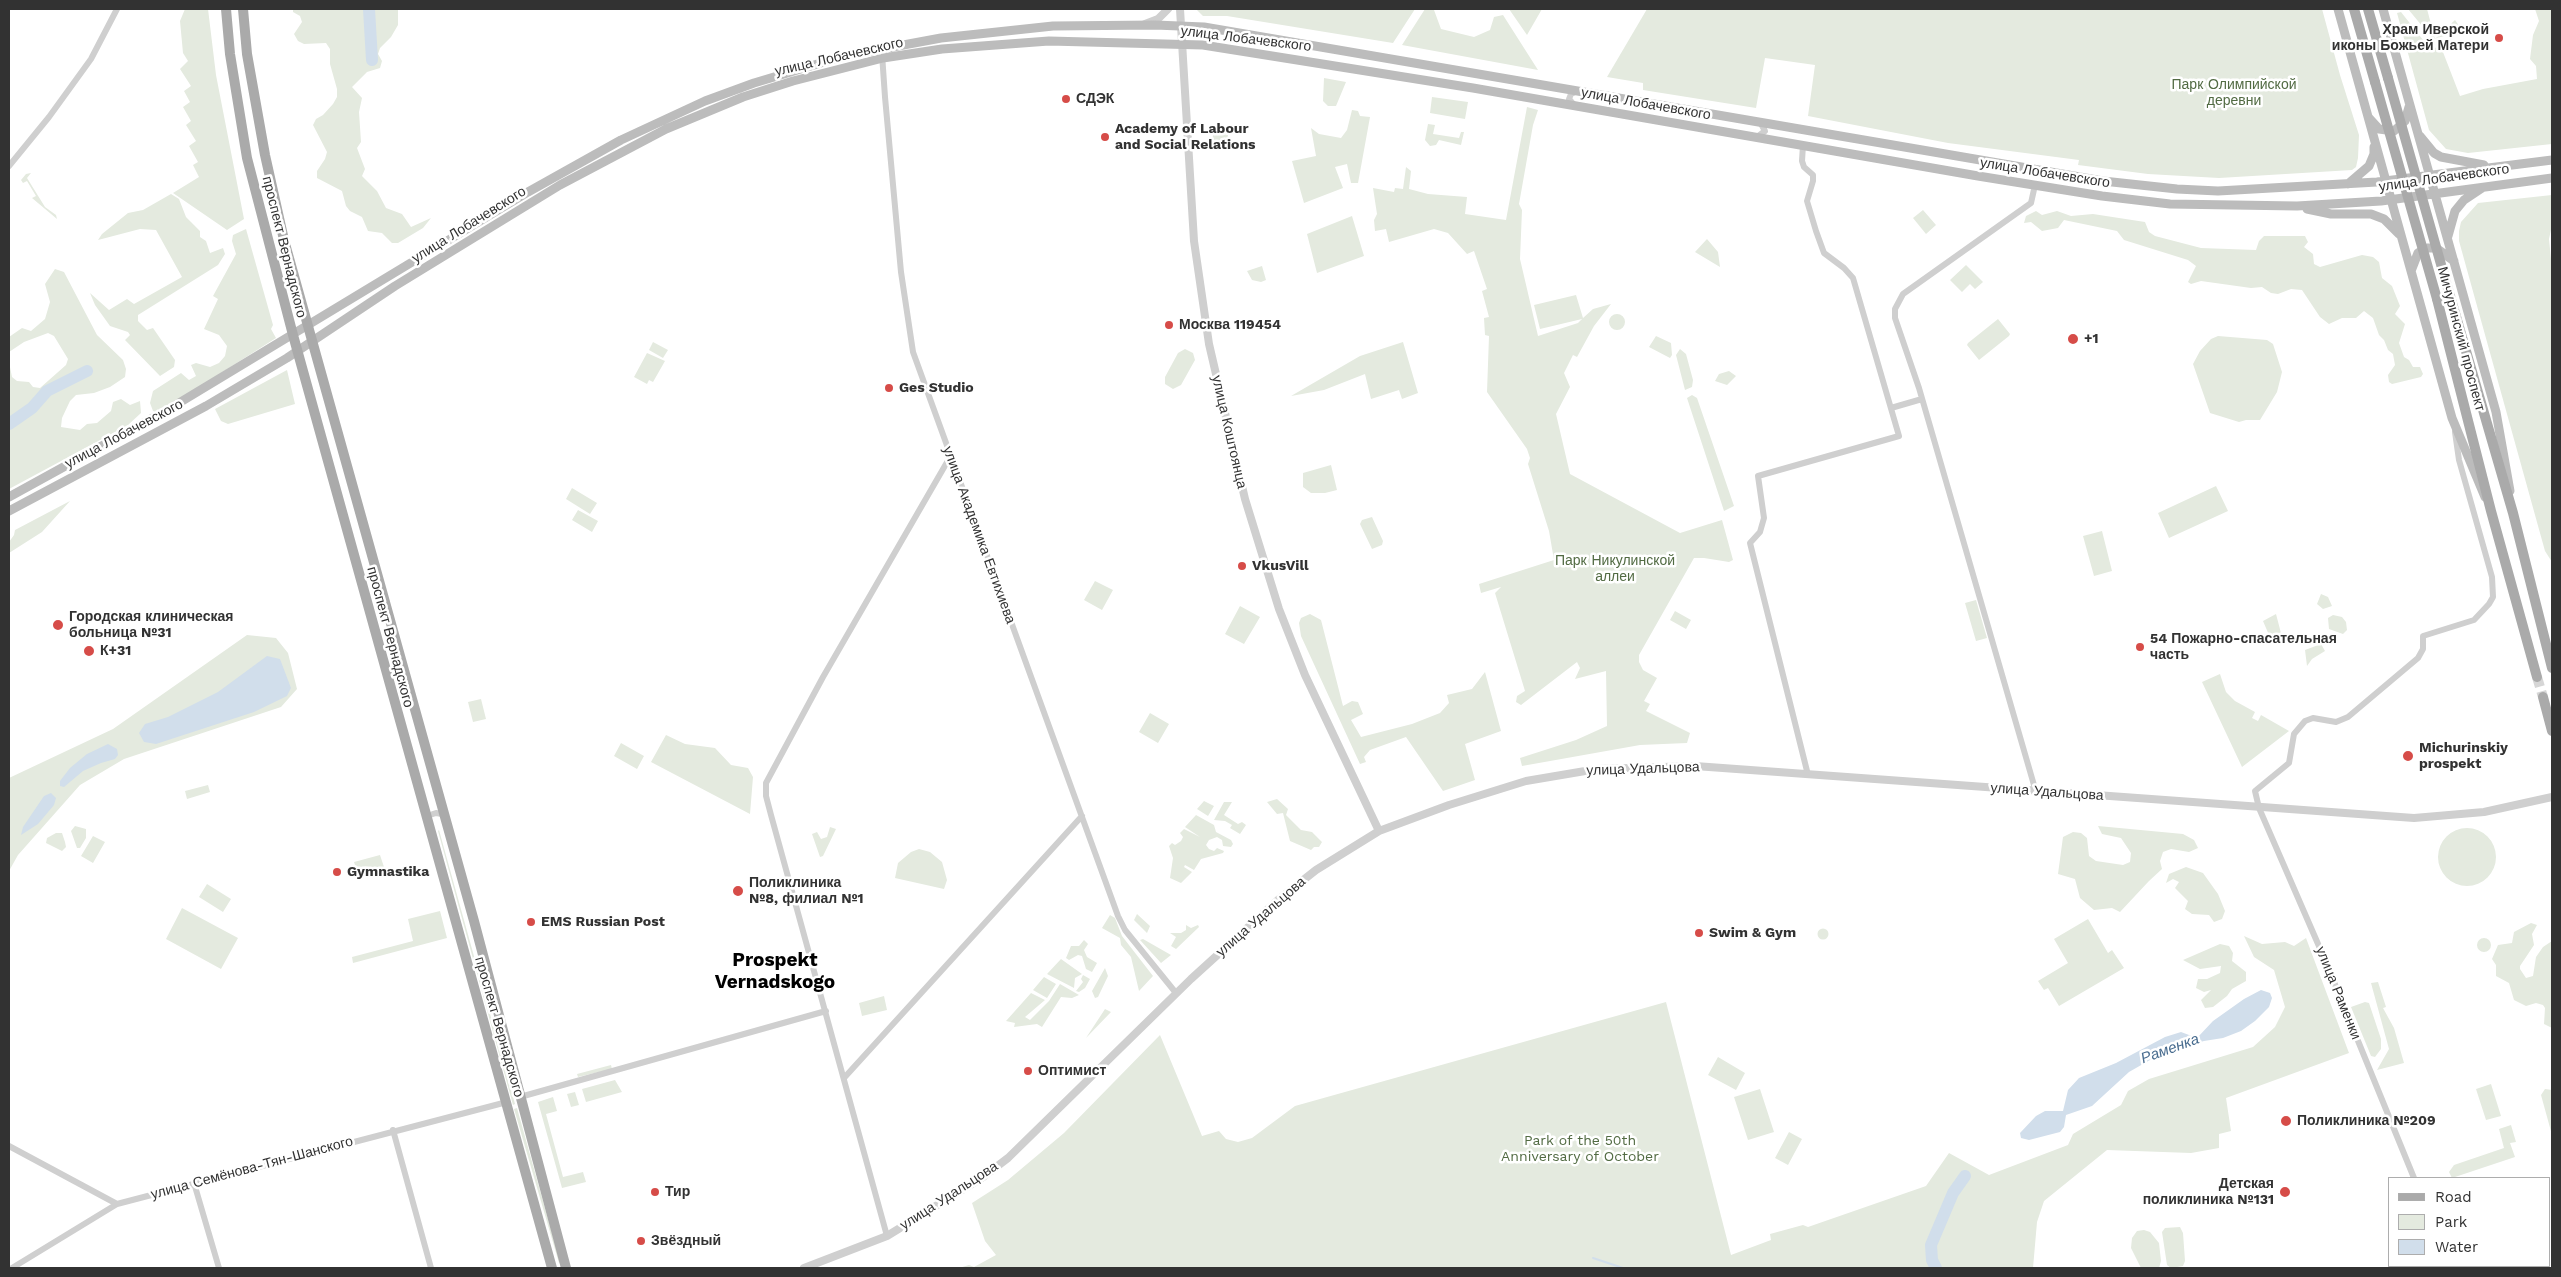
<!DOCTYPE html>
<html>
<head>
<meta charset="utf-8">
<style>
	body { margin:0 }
	#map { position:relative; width:2561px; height:1277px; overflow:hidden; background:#fff; font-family:"Work Sans",sans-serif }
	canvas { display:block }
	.frame { position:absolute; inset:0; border:10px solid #323232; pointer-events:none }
	.legend { position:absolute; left:2388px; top:1177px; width:162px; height:90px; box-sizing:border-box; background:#fff; border:1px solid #adadad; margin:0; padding:6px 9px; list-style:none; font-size:15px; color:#323232 }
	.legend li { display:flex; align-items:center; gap:10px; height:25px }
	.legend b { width:25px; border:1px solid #adadad }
</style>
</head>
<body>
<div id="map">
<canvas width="2561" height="1277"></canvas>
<div class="frame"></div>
<ul class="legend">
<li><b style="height:6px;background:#aaa"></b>Road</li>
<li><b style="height:14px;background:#e4eadf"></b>Park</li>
<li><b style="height:14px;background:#d1deeb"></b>Water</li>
</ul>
</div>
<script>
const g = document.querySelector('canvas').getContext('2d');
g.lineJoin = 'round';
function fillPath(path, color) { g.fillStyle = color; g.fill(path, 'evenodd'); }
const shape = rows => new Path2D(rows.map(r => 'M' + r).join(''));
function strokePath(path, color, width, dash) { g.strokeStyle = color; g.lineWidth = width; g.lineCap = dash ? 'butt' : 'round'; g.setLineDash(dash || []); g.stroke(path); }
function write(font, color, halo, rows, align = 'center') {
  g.font = font + ' "Work Sans",sans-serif'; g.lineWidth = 5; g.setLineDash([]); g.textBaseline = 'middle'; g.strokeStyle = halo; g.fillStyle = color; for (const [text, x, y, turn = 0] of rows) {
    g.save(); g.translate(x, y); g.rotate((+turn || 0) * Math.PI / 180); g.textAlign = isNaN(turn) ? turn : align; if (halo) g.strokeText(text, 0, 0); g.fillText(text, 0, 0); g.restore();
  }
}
const green = shape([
	[185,9,208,9,216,75,244,219,227,230,173,193,199,177,193,165,198,162,189,146,196,141,186,125,191,121,183,107,190,102,184,91,191,86,180,69,188,61,183,53,180,21],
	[293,9,398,9,398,25,391,37,380,48,378,54,382,61,380,68,367,72,352,87,362,98,359,112,361,142,357,148,365,169,362,176,377,191,386,208,402,214,411,227,431,218,423,228,398,243,392,243,382,233,368,231,362,217,350,211,346,206,342,191,317,178,317,171,325,159,327,152,313,125,316,119,323,115,333,104,337,97,337,89,330,64,330,49,326,43,304,44,298,41,294,34,302,22,300,16,293,12],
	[1196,9,1415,9,1393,43,1227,16,1203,16],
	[1425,9,1434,10,1441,29,1474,37,1490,30,1494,17,1503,15,1538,70,1402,45],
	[1509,9,1542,9,1527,35],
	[1647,9,2322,9,2340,75,2359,135,2358,158,2356,167,2352,170,2219,178,2148,174,2078,165,2079,160,1948,143,1808,116,1815,65,1765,58,1756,108,1643,90,1643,83,1607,77],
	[2408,9,2427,9,2435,39,2455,20,2462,30,2435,39,2432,38],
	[2535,9,2552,9,2552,144,2468,153,2446,149,2429,130,2397,13,2401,12,2427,45,2433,48,2441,47,2460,96,2483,89,2537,79,2536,66,2530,59,2533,35,2539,21],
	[1324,78,1346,82,1336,106,1328,106,1323,101],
	[1432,97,1468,102,1465,119,1430,113],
	[1527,107,1538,110,1533,125,1519,204,1522,210,1520,259,1538,336,1578,323,1582,319,1540,329,1534,305,1576,295,1583,318,1593,309,1611,304,1594,326,1577,357,1573,355,1564,373,1570,387,1556,414,1570,474,1680,533,1722,520,1733,560,1729,562,1704,558,1694,558,1639,655,1639,662,1643,670,1657,678,1644,701,1650,704,1646,711,1690,733,1687,743,1640,745,1522,766,1520,758,1576,740,1607,726,1606,671,1575,679,1580,668,1577,662,1521,705,1516,702,1517,696,1525,691,1495,593,1501,587,1481,593,1479,584,1554,560,1549,531,1528,464,1530,458,1527,449,1487,392,1489,336,1485,335,1484,318,1489,317,1482,291,1487,289,1474,251,1467,254,1448,233,1434,229,1389,242,1386,229,1375,231,1374,220,1377,214,1373,188,1394,192,1395,188,1403,189,1406,167,1411,171,1409,189,1428,194,1467,197,1465,214,1506,220],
	[1352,110,1358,111,1360,116,1370,117,1358,183,1351,183,1347,164,1335,167,1343,188,1304,203,1292,161,1316,156,1311,128,1319,134,1341,138,1347,130],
	[1428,124,1435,125,1433,134,1459,138,1461,132,1464,132,1461,145,1439,140,1436,145,1430,146,1425,140],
	[1214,132,1228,135,1227,150,1210,147],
	[31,173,27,178,45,207,56,215,57,219,32,198,36,196,27,181,23,183,21,180,26,174],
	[171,194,179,199,186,217,200,231,200,237,206,241,210,253,223,248,225,254,218,265,138,315,138,321,147,330,153,328,175,360,174,367,160,376,125,340,130,335,128,332,110,326,95,305,90,293,109,310,127,299,134,304,182,277,156,230,140,229,98,240,102,234,128,213,143,210],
	[2552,195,2552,225,2549,239,2552,269,2552,562,2545,551,2459,241,2459,231,2461,222,2478,203],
	[1923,210,1936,225,1926,234,1913,218],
	[2036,211,2042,215,2057,211,2071,216,2093,214,2145,222,2149,232,2155,236,2201,248,2256,250,2259,241,2264,236,2305,236,2308,242,2304,247,2313,254,2314,264,2320,267,2362,255,2373,257,2379,262,2382,278,2392,286,2400,306,2395,314,2405,324,2399,343,2404,357,2409,360,2413,367,2420,367,2423,374,2421,377,2392,384,2389,382,2388,375,2395,365,2393,354,2388,350,2384,340,2379,335,2373,318,2364,311,2356,318,2342,318,2329,324,2320,317,2302,290,2291,289,2278,294,2271,293,2262,287,2251,288,2201,281,2191,284,2188,282,2196,266,2188,260,2124,240,2117,231,2064,220,2058,228,2042,231,2031,222,2024,223,2026,216],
	[1352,216,1364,256,1317,273,1307,234],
	[246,229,273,325,271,329,276,338,158,413,153,411,150,403,153,391,181,373,189,380,196,376,191,365,196,363,210,367,219,363,225,356,227,346,219,335,204,329,218,299,213,296,236,254,232,241,233,235],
	[1707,239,1718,252,1720,267,1695,252],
	[1966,265,1983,282,1975,289,1970,284,1962,292,1950,280],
	[1262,266,1266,280,1261,282,1252,280,1247,271],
	[55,269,64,272,97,335,123,360,126,369,125,377,110,387,94,393,76,395,70,401,62,418,61,427,80,430,87,424,97,423,111,411,113,402,121,399,130,405,140,401,141,413,128,425,9,489,9,362,12,377,17,381,29,382,33,387,40,388,66,365,68,359,54,336,48,333,24,342,9,352,9,337,22,328,31,331,45,319,50,302,45,284],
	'1609 322a8 8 0 1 1 16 0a8 8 0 1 1-16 0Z',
	[1998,319,2010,334,2009,336,1979,360,1967,345,1968,343],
	[1656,336,1671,343,1672,355,1670,358,1649,347],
	[2218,336,2267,340,2273,344,2282,372,2277,392,2260,420,2246,420,2239,422,2210,413,2193,364,2200,351,2211,339],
	[653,342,668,350,663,358,649,350],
	[1403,342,1418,393,1402,399,1399,390,1371,399,1365,374,1324,390,1291,396,1360,356],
	[1185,349,1193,353,1195,360,1181,385,1173,389,1165,384,1165,377,1178,353],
	[1680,349,1686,354,1693,380,1692,387,1685,390,1676,355],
	[647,353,665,361,653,382,649,380,647,384,634,377],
	[287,370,295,404,228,424,221,421,215,409],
	[1729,371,1736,376,1727,385,1715,381,1719,374],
	[1692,395,1697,398,1734,506,1724,511,1687,398],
	[1331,465,1337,490,1325,493,1311,493,1303,487,1303,473],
	[2216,486,2228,511,2169,538,2158,513],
	[572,488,597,503,590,514,566,499],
	[70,501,42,532,9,553,9,542,14,535,15,530],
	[578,510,598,521,592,532,572,520],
	[1372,517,1383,541,1382,545,1372,549,1360,524,1362,520],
	[2102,531,2112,571,2094,576,2083,536],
	[1095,581,1113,590,1102,610,1084,600],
	[2321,594,2328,597,2332,606,2323,609,2317,604],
	[1976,600,1987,638,1976,641,1965,603],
	[1240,606,1260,617,1244,644,1225,634],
	[1675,611,1691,620,1686,629,1670,620],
	[1310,614,1321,620,1343,706,1352,701,1358,702,1363,714,1351,720,1361,737,1412,724,1440,713,1449,703,1447,695,1472,689,1485,672,1501,731,1465,744,1475,780,1443,791,1406,737,1370,750,1364,757,1366,762,1360,764,1301,636,1299,623,1301,618],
	[2276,614,2282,637,2272,642,2263,621],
	[2333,615,2342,617,2346,622,2347,630,2343,634,2329,629,2328,618],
	[247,635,276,638,288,653,297,689,281,707,124,759,80,785,18,855,9,871,9,778,113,729],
	[2321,644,2325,651,2312,659,2307,666,2305,650],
	[2220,674,2226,692,2235,701,2255,712,2252,718,2258,721,2261,715,2289,731,2242,767,2202,682],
	[481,699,486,719,473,722,468,702],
	[1150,713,1169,724,1158,743,1139,732],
	[666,735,685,744,715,748,731,765,748,768,753,777,750,814,651,762],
	[621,743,644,756,637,769,614,756],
	[208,785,210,792,187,799,185,791],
	[1277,799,1288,809,1286,815,1301,830,1312,832,1322,842,1319,847,1314,847,1311,850,1290,841,1283,813,1277,814,1267,802],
	[1204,801,1214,806,1208,816,1197,809],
	[1224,802,1232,802,1224,815,1238,824,1242,822,1246,825,1240,834,1230,828,1232,825,1225,821,1214,820],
	[1196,815,1214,825,1216,832,1231,840,1233,844,1231,847,1223,846,1222,840,1217,837,1209,840,1206,845,1209,849,1214,851,1217,848,1224,851,1223,853,1201,859,1194,870,1185,865,1184,867,1192,872,1181,883,1170,878,1173,858,1169,846,1172,843,1175,845,1181,841,1183,837,1180,833,1184,829,1200,837,1185,827],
	[75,826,86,829,86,838,80,848,77,848,71,831],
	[2098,826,2183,834,2194,840,2198,848,2189,852,2171,849,2163,852,2160,861,2162,869,2149,881,2120,912,2112,908,2094,910,2080,898,2075,879,2058,874,2063,837,2073,832,2081,833,2087,838,2089,856,2096,861,2123,865,2130,862,2131,853,2121,838,2102,834],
	[830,827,836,829,823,856,820,857,812,834,817,832,821,839,827,837],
	'2438 857a29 29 0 1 1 58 0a29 29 0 1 1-58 0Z',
	[439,830,515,1104,513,1105,438,831],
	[56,833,62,833,65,842,66,847,62,851,46,843,47,838],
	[93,836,105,842,93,863,81,856],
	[919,849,930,852,942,862,947,880,944,889,895,878,898,863,911,852],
	[380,855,384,867,358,875,354,862],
	[2186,867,2203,873,2218,894,2225,911,2222,919,2214,922,2209,915,2192,914,2185,909,2188,901,2175,888,2179,882,2173,879,2166,883,2169,874],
	[207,884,231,899,223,912,199,897],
	[182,908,238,938,221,969,166,939],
	[440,911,447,938,353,963,352,957,413,941,408,919],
	[1137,914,1150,926,1147,933,1134,920],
	[1110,915,1115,918,1122,936,1153,976,1139,991,1131,957,1121,945,1120,938,1102,928],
	[2088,919,2108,953,2112,950,2124,968,2059,1006,2048,988,2044,990,2038,981,2068,963,2054,939],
	[2531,923,2537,925,2532,934,2534,945,2520,966,2520,969,2526,978,2533,976,2536,957,2543,947,2552,941,2552,1028,2544,1024,2545,1008,2543,1005,2536,1003,2526,1006,2514,1000,2509,983,2496,976,2496,965,2492,959,2498,945,2512,943,2514,932],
	[1186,925,1191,928,1198,925,1199,927,1176,949,1171,946,1176,937,1170,933,1181,933,1186,930],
	'1817.5 934a5.5 5.5 0 1 1 11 0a5.5 5.5 0 1 1-11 0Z',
	[2244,936,2262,944,2285,942,2294,946,2306,938,2349,1053,2226,1098,2231,1131,2219,1134,2219,1148,2191,1153,2107,1150,2044,1201,2037,1222,2033,1268,959,1268,969,1265,974,1267,996,1255,985,1241,972,1203,1008,1180,1064,1133,1160,1035,1202,1136,1219,1131,1226,1139,1238,1142,1252,1138,1295,1106,1666,1002,1731,1255,1771,1240,1770,1234,1803,1225,1808,1227,1926,1186,1949,1153,1989,1175,2068,1145,2073,1134,2121,1105,2128,1091,2149,1079,2253,1047,2275,1027,2285,1007,2274,970,2254,957],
	'2477 945a7 7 0 1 1 14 0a7 7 0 1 1-14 0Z',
	[1143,939,1171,955,1161,963,1140,940],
	[1084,940,1088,944,1084,950,1087,957,1097,963,1092,972,1086,969,1082,956,1078,955,1069,960,1066,958,1071,946,1079,946],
	[2220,944,2229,946,2233,953,2232,961,2246,972,2246,981,2232,989,2227,996,2213,1007,2205,1008,2201,1000,2211,990,2204,992,2196,988,2198,979,2207,979,2220,973,2221,966,2200,969,2183,960],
	[1061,959,1082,974,1075,978,1074,988,1047,974],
	[1105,968,1108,976,1098,997,1095,998,1092,991],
	[1083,975,1090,979,1085,988,1079,992,1076,991,1083,982,1081,979],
	[1044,977,1056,984,1047,998,1033,990],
	[2378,982,2386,1007,2383,1008,2394,1028,2404,1063,2377,1070,2389,1049,2371,983],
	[1060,984,1079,995,1072,998,1061,997,1042,1027,1037,1024,1014,1027,1015,1023,1006,1021,1031,993,1045,1000,1025,1017,1030,1020,1049,1001],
	[884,996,887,1010,862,1016,859,1003],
	[2365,1002,2369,1003,2381,1039,2381,1049,2375,1057,2371,1056,2351,1007],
	[1105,1009,1111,1012,1086,1038],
	[1718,1057,1745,1073,1736,1090,1708,1075],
	[611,1065,612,1069,578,1077,577,1074],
	[615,1080,622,1092,586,1102,582,1089],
	[2491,1084,2501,1116,2486,1120,2476,1089],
	[1760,1089,1774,1132,1748,1140,1734,1097],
	[2545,1089,2552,1090,2552,1135,2541,1095],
	[575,1092,579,1105,571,1107,567,1094],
	[553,1097,557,1111,546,1114,563,1177,583,1172,586,1182,562,1188,538,1102],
	[517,1108,560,1262,559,1263,514,1109],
	[2511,1125,2516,1142,2510,1143,2515,1157,2452,1178,2449,1172,2454,1165,2504,1148,2499,1129],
	[1789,1132,1802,1139,1788,1165,1775,1158],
	[2180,1227,2183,1233,2185,1261,2183,1266,2171,1268,2167,1265,2162,1232,2165,1228],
	[2144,1230,2150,1232,2159,1243,2161,1261,2159,1268,2141,1268,2131,1248,2132,1238,2137,1231]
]);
const water = shape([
	[267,656,280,659,291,688,287,696,254,712,156,744,144,742,139,733,145,724,168,717,218,692],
	[108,744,117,749,118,755,115,759,101,763,83,771,64,787,60,786,60,781,70,768,87,754],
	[51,793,56,798,54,805,38,824,21,835,23,827,44,796],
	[2261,990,2270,993,2272,998,2269,1007,2255,1021,2241,1031,2223,1038,2204,1041,2164,1052,2129,1072,2092,1106,2066,1115,2064,1127,2060,1132,2029,1140,2021,1138,2020,1133,2036,1116,2045,1111,2063,1111,2068,1090,2079,1078,2116,1063,2165,1037,2181,1032,2197,1038,2213,1021,2244,999]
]);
const stream = shape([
	[1593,1258,1623,1268]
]);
const river = shape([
	[369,9,372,60],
	[9,424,32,408,47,391,87,371],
	[1936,1268,1932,1260,1931,1245,1953,1193,1965,1176]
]);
const primaryTunnel = shape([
	[2537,677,2543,697]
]);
const minor = shape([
	[886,47,882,54,885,97,901,272,913,352,1118,916,1125,930,1176,993],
	[1575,106,1569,99,1571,94,1577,91],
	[1757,137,1765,131,1760,122],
	[1803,145,1802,161,1804,167,1813,175,1813,181,1807,201,1816,231,1824,253,1844,268,1853,278,1899,436,1758,476,1764,518,1760,532,1750,543,1808,775],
	[9,166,49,117,91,59,117,9],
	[2035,185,2031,203,1903,294,1895,309,1895,318,1919,388,2036,792],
	[1891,408,1922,399],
	[427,821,430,815,436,813,442,814,445,818],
	[844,1078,1082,816],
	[520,1097,826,1011],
	[393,1130,431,1268],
	[9,1146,117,1204],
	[2414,1178,2325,960,2259,808,2255,791,2289,763,2294,734,2305,721,2313,718,2336,722,2348,717,2418,658,2423,649,2423,636,2474,620,2489,604,2493,597,2492,577,2459,460,2455,432],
	[194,1183,219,1268],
	[887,1236,771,815,766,796,766,783,823,677,950,457],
	[2461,1266,2463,1268],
	[12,1268,117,1204,507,1102]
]);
const tertiary = shape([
	[1180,9,1194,241,1209,344,1245,499,1279,609,1305,675,1379,831],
	[1145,24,1158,19,1168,9],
	[804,1268,887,1236,983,1177,1008,1158,1191,979,1278,900,1316,870,1379,831,1449,805,1526,781,1597,769,1695,766,2414,818,2484,812,2552,797]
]);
const secondary = shape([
	[2338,9,2452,418,2485,497],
	[2383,9,2496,412,2510,491],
	[2369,118,2379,129,2394,131,2405,121,2409,107],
	[2420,136,2434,153,2441,157,2484,165],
	[2348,184,2369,166,2374,154,2374,147],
	[2307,209,2331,214,2371,214,2384,219,2399,234],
	[2448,236,2455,211,2464,200,2482,188],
	[2411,271,2418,253,2427,248,2436,248,2454,261],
	[9,497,169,409,528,192,621,140,705,101,754,83,844,56,941,38,1053,26,1155,25,1204,27,2103,181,2177,189,2218,191,2377,182,2552,160],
	[9,511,206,406,287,358,395,286,560,185,666,129,743,97,793,81,883,58,942,49,1049,41,1203,45,1473,88,1978,176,2102,196,2170,204,2297,206,2381,201,2552,178]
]);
const primary = shape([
	[226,9,230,54,247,158,293,335,552,1268],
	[243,9,247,54,265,155,284,240,474,921,566,1268],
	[2354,9,2375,82],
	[2368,9,2388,78],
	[2450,296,2513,513,2552,668],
	[2437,299,2491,511,2537,677],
	[2543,697,2552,731]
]);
const primaryBridge = shape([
	[2388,78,2450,296],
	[2375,82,2437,299]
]);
const markers = [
	[2499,38,5,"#d64c48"],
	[1066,99,5,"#d64c48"],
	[1105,137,5,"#d64c48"],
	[1169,325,5,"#d64c48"],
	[2073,339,6,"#d64c48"],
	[889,388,5,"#d64c48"],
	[1242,566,5,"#d64c48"],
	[58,625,6,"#d64c48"],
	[2140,647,5,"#d64c48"],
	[89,651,6,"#d64c48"],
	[2408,756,6,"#d64c48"],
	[337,872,5,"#d64c48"],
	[738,891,6,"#d64c48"],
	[531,922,5,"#d64c48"],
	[1699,933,5,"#d64c48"],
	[1028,1071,5,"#d64c48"],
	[2286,1121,6,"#d64c48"],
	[655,1192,5,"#d64c48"],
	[2285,1192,6,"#d64c48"],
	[641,1241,5,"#d64c48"]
];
const poiNames = [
	["Храм Иверской",2489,30,"right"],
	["иконы Божьей Матери",2489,46,"right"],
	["СДЭК",1076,99],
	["Academy of Labour",1115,129],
	["and Social Relations",1115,145],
	["Москва 119454",1179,325],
	["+1",2084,339],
	["Ges Studio",899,388],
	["VkusVill",1252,566],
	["Городская клиническая",69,617],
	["больница №31",69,633],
	["54 Пожарно-спасательная",2150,639],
	["часть",2150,655],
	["К+31",100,651],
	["Michurinskiy",2419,748],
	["prospekt",2419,764],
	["Gymnastika",347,872],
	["Поликлиника",749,883],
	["№8, филиал №1",749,899],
	["EMS Russian Post",541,922],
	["Swim & Gym",1709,933],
	["Оптимист",1038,1071],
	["Поликлиника №209",2297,1121],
	["Детская",2274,1184,"right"],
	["поликлиника №131",2274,1200,"right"],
	["Тир",665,1192],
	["Звёздный",651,1241]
];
const streetNames = [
	["улица Лобачевского",1246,39,7],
	["улица Лобачевского",839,57,-13],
	["улица Лобачевского",1646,104,10],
	["улица Лобачевского",2045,173,9],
	["улица Лобачевского",2444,178,-8],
	["улица Лобачевского",469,225,-32],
	["проспект Вернадского",284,247,76],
	["Мичуринский проспект",2461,339,75],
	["улица Коштоянца",1229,432,77],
	["улица Лобачевского",124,434,-28],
	["улица Академика Евтихиева",979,535,70],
	["проспект Вернадского",390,637,75],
	["улица Удальцова",1643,769,-2],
	["улица Удальцова",2047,792,4],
	["улица Удальцова",1261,917,-41],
	["улица Раменки",2338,993,68],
	["проспект Вернадского",499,1027,74],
	["улица Семёнова-Тян-Шанского",252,1168,-15],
	["улица Удальцова",949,1196,-33]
];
const parkNames = [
	["Парк Олимпийской",2234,85],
	["деревни",2234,101],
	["Парк Никулинской",1615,561],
	["аллеи",1615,577],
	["Park of the 50th",1580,1141],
	["Anniversary of October",1580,1157]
];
const waterNames = [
	["Раменка",2170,1049,-20]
];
const districtNames = [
	["Prospekt",775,960],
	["Vernadskogo",775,982]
];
fillPath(green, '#e4eadf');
fillPath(water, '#d1deeb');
strokePath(stream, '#d1deeb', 2);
strokePath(river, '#d1deeb', 12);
strokePath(primaryTunnel, '#d6d6d6', 10, [10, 5]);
strokePath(minor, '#cfcfcf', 6);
strokePath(tertiary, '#cfcfcf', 8);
strokePath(secondary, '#bcbcbc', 9);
strokePath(primary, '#aaa', 10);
strokePath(primaryBridge, '#aaa', 10);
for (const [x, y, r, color] of markers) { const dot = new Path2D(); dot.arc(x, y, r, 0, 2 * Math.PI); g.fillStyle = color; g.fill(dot); strokePath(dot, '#fff', 2); }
write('bold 14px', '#323232', '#fff', poiNames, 'left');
write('14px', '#323232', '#fff', streetNames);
write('14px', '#526b43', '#fff', parkNames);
write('italic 15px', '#476b8e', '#fff', waterNames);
write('bold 19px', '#000', '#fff', districtNames);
</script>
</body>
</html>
